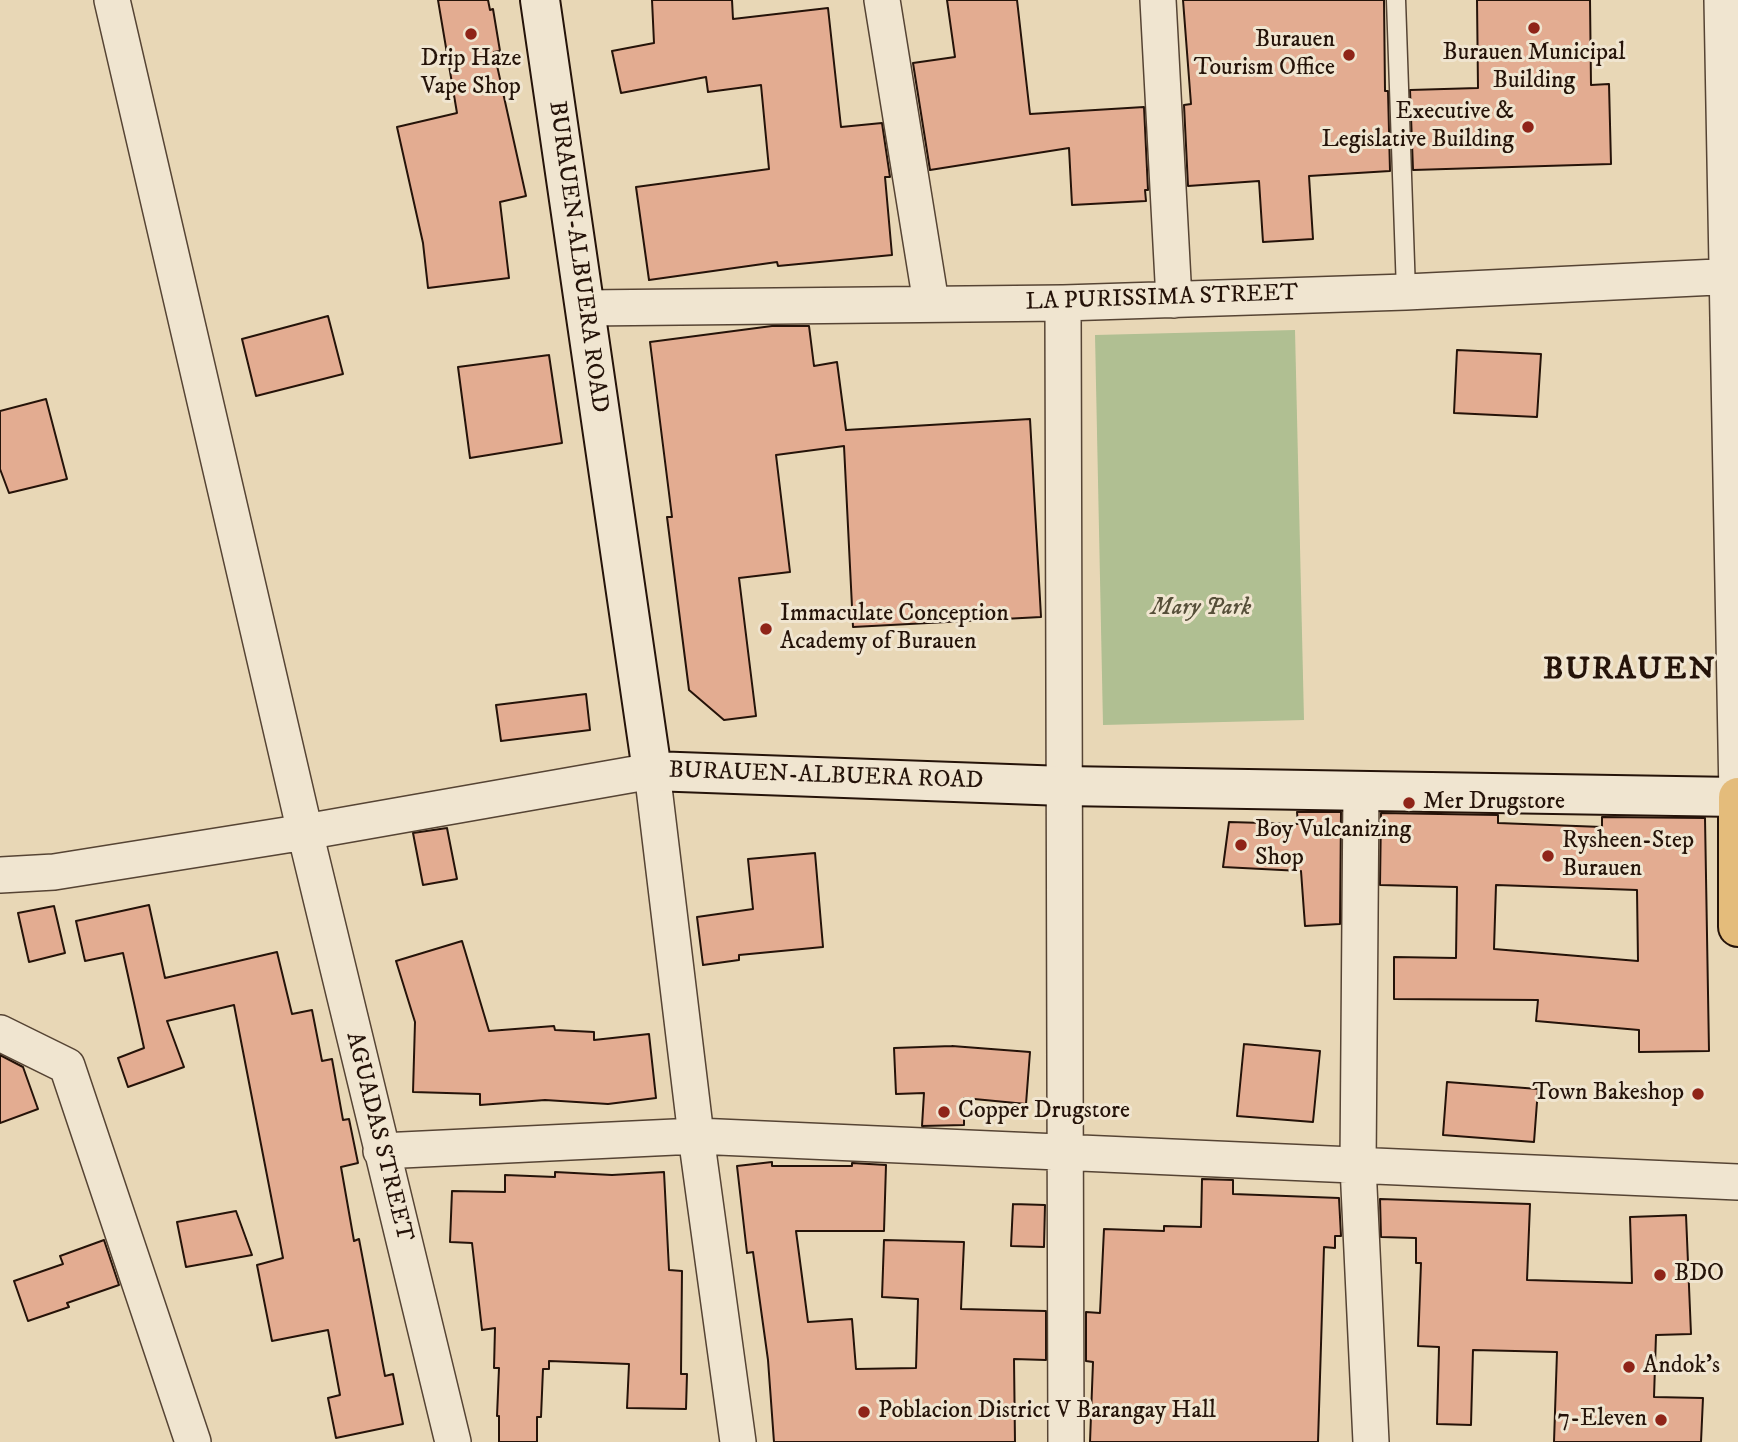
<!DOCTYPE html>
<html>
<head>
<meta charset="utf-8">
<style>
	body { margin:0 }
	canvas { display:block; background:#e8d7b6 }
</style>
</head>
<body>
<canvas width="1738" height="1442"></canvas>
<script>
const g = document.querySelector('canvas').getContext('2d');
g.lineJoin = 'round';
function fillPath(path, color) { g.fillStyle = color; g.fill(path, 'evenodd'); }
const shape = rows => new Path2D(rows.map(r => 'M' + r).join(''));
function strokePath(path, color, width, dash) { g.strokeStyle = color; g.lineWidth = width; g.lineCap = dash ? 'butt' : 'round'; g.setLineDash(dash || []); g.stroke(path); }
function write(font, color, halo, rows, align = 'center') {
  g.font = font + ' "IM FELL DW Pica",serif'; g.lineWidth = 6; g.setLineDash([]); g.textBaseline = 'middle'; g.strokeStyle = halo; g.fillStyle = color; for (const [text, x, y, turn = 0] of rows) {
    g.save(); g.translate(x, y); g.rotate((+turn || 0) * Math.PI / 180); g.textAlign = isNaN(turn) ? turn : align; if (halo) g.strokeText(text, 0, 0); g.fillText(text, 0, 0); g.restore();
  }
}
const green = shape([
	[1295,330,1304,720,1103,725,1095,335]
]);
const building = shape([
	[438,0,488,0,490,10,493,9,500,51,494,52,526,196,500,202,509,278,428,288,423,243,397,127,457,113,438,0],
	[652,0,732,0,733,19,828,8,841,127,882,123,890,177,885,177,892,255,778,266,777,262,649,280,636,187,769,169,761,85,708,92,706,77,621,93,612,51,654,43,652,0],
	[947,0,1017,0,1030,114,1144,107,1148,190,1145,190,1146,201,1072,205,1069,148,930,170,913,63,955,57,947,0],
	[1183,0,1384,0,1385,91,1388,91,1390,171,1309,176,1313,239,1263,242,1259,181,1188,186,1184,105,1191,104,1183,0],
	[1477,0,1590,0,1591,85,1609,84,1611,164,1413,170,1410,90,1478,88,1477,0],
	[328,316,343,374,256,396,242,339,328,316],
	[772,326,809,326,814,366,837,362,846,430,1030,419,1041,617,853,627,844,446,776,455,790,572,739,578,756,716,724,720,689,690,667,517,672,517,650,342,772,326],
	[1457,350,1541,354,1537,417,1454,413,1457,350],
	[549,355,562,443,470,458,458,367,549,355],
	[46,399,67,479,9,493,0,469,0,411,46,399],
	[586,694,590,730,501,741,496,705,586,694],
	[1297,812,1341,812,1340,924,1305,926,1301,871,1223,867,1229,822,1298,824,1297,812],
	[1381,813,1498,815,1498,823,1602,827,1602,817,1705,818,1709,1051,1639,1052,1639,1030,1536,1021,1538,1000,1394,999,1394,957,1456,958,1457,887,1380,885,1381,813],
	[1496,885,1637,890,1638,961,1494,949,1496,885],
	[447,828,457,879,423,885,413,833,447,828],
	[815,853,823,947,739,955,739,960,703,965,697,917,753,909,748,859,815,853],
	[149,905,165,978,277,952,292,1014,312,1010,322,1061,332,1059,343,1120,349,1119,358,1163,341,1167,354,1241,359,1239,385,1376,393,1374,403,1424,336,1438,328,1398,340,1395,328,1330,272,1341,257,1265,283,1258,234,1005,167,1021,184,1067,128,1087,118,1058,144,1048,123,953,85,961,76,921,149,905],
	[54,906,65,953,29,962,18,913,54,906],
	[462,941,489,1031,554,1026,555,1030,594,1032,594,1040,649,1034,656,1098,608,1104,545,1100,480,1105,480,1094,413,1092,415,1022,396,961,462,941],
	[1244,1044,1320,1051,1313,1122,1237,1116,1244,1044],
	[952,1046,1030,1052,1026,1104,964,1098,964,1125,922,1126,924,1093,896,1094,894,1048,952,1046],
	[0,1055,23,1067,38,1109,0,1123,0,1055],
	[1447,1082,1538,1089,1534,1142,1443,1135,1447,1082],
	[772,1162,772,1166,852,1166,852,1163,886,1165,884,1231,796,1231,808,1322,852,1319,856,1369,916,1368,918,1299,882,1297,884,1240,964,1242,961,1309,1046,1311,1046,1360,1014,1359,1015,1442,774,1442,768,1360,753,1252,747,1253,737,1166,772,1162],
	[555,1172,612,1175,664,1172,669,1270,682,1271,681,1374,687,1374,686,1409,627,1408,629,1364,549,1361,549,1369,543,1369,541,1417,537,1417,537,1442,499,1442,499,1416,497,1416,499,1368,494,1368,495,1328,482,1330,472,1243,450,1242,452,1191,505,1192,505,1175,555,1177,555,1172],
	[1202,1179,1233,1180,1233,1194,1339,1198,1341,1236,1335,1236,1335,1248,1324,1247,1318,1442,1090,1442,1093,1362,1086,1361,1086,1312,1100,1313,1104,1229,1164,1231,1164,1226,1201,1227,1202,1179],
	[1380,1199,1530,1204,1527,1280,1632,1283,1630,1217,1686,1215,1691,1334,1656,1335,1654,1397,1703,1398,1701,1442,1554,1442,1557,1352,1473,1350,1471,1425,1437,1424,1439,1347,1418,1346,1421,1263,1416,1263,1416,1238,1381,1237,1380,1199],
	[1013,1204,1045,1205,1044,1247,1011,1246,1013,1204],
	[236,1211,252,1255,186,1267,177,1222,236,1211],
	[104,1240,119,1285,67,1303,69,1307,28,1321,14,1281,63,1264,60,1256,104,1240]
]);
const lane = shape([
	[1396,0,1406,292]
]);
const street = shape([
	[112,0,305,832,453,1442],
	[882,0,931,303],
	[1158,0,1174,300],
	[1722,0,1737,797],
	[1063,303,1066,1442],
	[585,308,1063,303,1406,292,1738,276],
	[1361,790,1358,1166,1371,1442],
	[0,875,54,872,305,832,652,771,696,1136,738,1442],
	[0,1033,67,1066,193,1442],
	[381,1151,696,1136,1738,1182]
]);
const secondary = shape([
	[540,0,652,771,1064,786,1737,797]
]);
const primary = shape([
	[1738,797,1738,927]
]);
const markers = [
	[1534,28,7,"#8f2418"],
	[471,34,7,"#8f2418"],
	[1349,55,7,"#8f2418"],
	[1528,127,7,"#8f2418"],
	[766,629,7,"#8f2418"],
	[1409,803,7,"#8f2418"],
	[1241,845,7,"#8f2418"],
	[1548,856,7,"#8f2418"],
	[1698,1094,7,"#8f2418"],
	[944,1112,7,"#8f2418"],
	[1660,1275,7,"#8f2418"],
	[1629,1367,7,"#8f2418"],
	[864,1412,7,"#8f2418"],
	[1661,1420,7,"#8f2418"]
];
const poiNames = [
	["Burauen",1335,41,"right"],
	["Tourism Office",1335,69,"right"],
	["Burauen Municipal",1534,54,"center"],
	["Building",1534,82,"center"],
	["Drip Haze",471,60,"center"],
	["Vape Shop",471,88,"center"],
	["Executive &",1514,113,"right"],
	["Legislative Building",1514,141,"right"],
	["Immaculate Conception",780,615],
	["Academy of Burauen",780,643],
	["Mer Drugstore",1423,803],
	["Boy Vulcanizing",1255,831],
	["Shop",1255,859],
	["Rysheen-Step",1562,842],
	["Burauen",1562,870],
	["Town Bakeshop",1684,1094,"right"],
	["Copper Drugstore",958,1112],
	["BDO",1674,1275],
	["Andok's",1643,1367],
	["Poblacion District V Barangay Hall",878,1412],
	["7-Eleven",1647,1420,"right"]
];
const streetNames = [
	["BURAUEN-ALBUERA ROAD",577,257,82],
	["LA PURISSIMA STREET",1162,299,-2],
	["BURAUEN-ALBUERA ROAD",826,777,2],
	["AGUADAS STREET",378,1137,76]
];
const parkNames = [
	["Mary Park",1201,609]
];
const districtNames = [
	["BURAUEN",1630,671]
];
fillPath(green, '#b0bf92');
fillPath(building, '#e3ac91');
strokePath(building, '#251309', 2);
strokePath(lane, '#564434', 21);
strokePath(street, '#564434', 38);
strokePath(secondary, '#251309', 42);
strokePath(primary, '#251309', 42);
strokePath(lane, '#f0e5d0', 18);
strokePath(street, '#f0e5d0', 35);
strokePath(secondary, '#f0e5d0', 38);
strokePath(primary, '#e4bc7b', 38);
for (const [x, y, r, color] of markers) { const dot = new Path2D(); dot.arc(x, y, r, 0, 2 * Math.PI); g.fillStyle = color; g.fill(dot); strokePath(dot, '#f0e5d0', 2.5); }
write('24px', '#251309', '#f0e5d0', poiNames, 'left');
write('24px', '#251309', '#f0e5d0', streetNames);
write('italic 24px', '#564f39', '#f0e5d0', parkNames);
g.letterSpacing = '2px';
write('bold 32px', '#251309', '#f0e5d0', districtNames);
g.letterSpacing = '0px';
</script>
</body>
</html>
